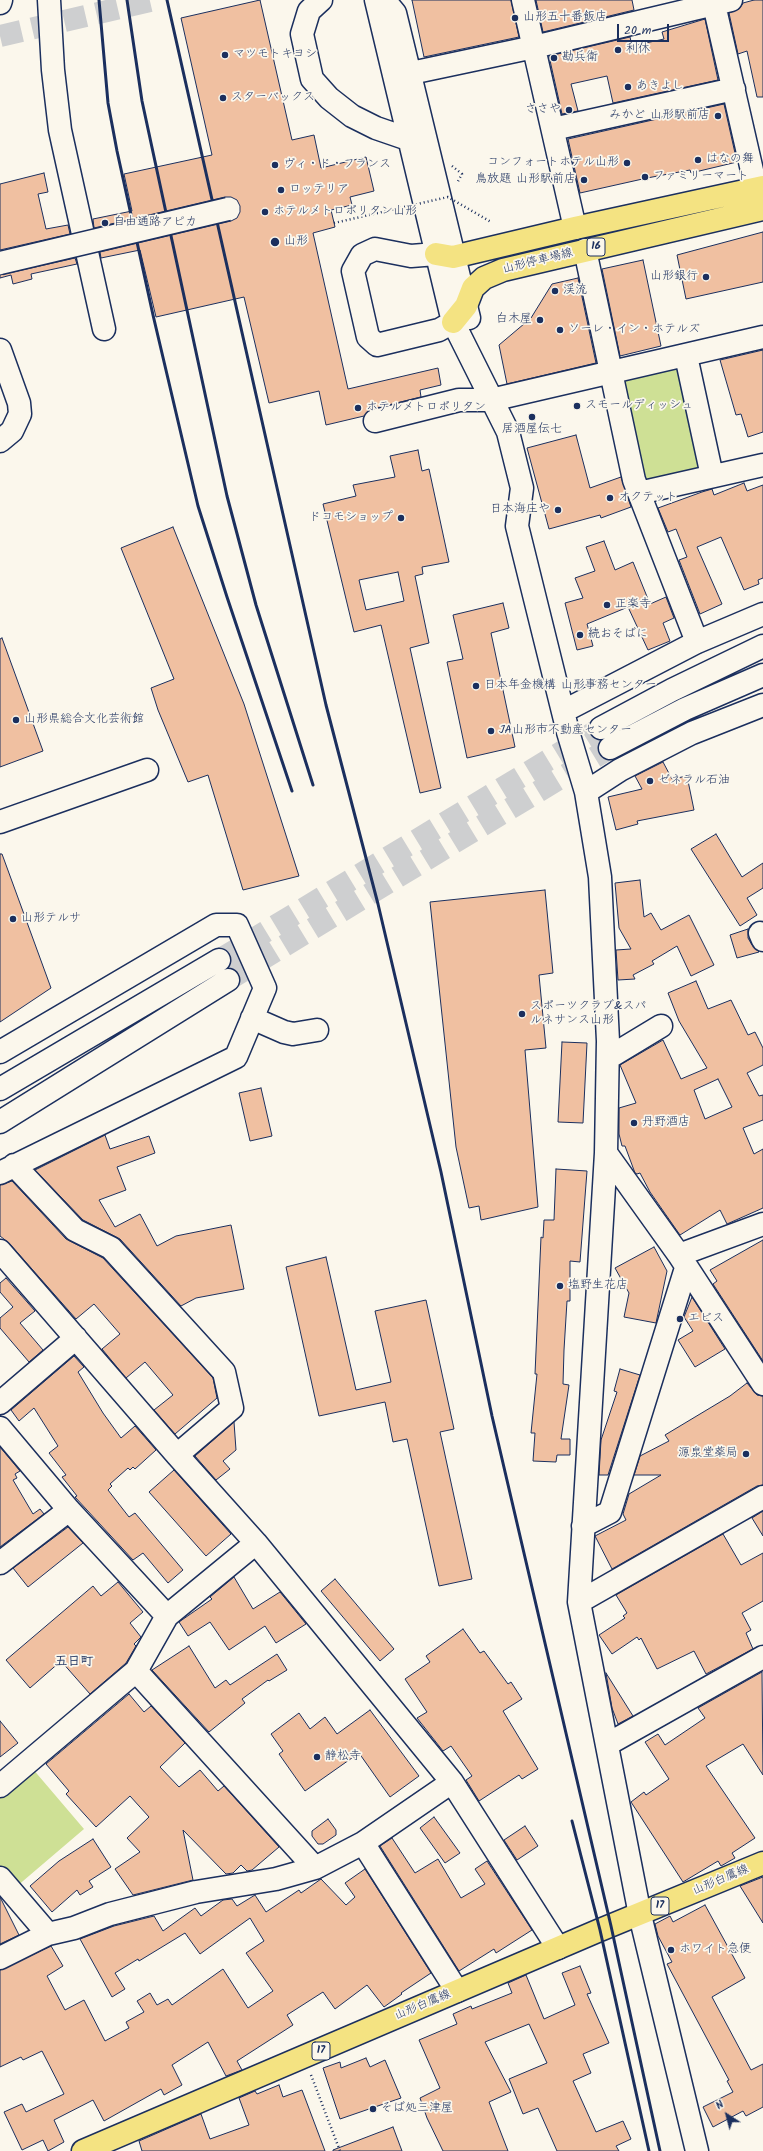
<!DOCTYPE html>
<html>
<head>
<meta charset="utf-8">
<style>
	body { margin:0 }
	#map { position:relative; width:763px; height:2151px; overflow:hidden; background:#fbf7ec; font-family:Kalam,sans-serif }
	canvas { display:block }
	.north { position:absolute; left:707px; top:2095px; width:40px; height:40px; -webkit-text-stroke:3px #fbf7ec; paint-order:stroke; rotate:324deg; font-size:11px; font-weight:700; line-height:16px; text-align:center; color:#1b2f5e }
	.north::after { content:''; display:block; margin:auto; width:14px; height:18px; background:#1b2f5e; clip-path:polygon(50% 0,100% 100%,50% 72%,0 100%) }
	.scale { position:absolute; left:617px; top:24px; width:52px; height:18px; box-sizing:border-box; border:2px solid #1b2f5e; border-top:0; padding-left:5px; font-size:12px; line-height:14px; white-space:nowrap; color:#1b2f5e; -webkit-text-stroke:3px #fbf7ec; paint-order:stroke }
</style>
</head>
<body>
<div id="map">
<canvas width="763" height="2151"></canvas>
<div class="north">N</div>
<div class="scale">20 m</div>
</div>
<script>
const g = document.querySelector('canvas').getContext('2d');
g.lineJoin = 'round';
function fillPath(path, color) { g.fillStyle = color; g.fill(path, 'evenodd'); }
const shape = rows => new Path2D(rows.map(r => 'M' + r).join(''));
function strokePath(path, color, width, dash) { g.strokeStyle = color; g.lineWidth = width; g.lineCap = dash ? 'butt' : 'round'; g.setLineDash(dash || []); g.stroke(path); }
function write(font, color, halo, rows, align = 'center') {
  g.font = font + ' Kalam,"Klee One",sans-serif'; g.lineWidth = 3.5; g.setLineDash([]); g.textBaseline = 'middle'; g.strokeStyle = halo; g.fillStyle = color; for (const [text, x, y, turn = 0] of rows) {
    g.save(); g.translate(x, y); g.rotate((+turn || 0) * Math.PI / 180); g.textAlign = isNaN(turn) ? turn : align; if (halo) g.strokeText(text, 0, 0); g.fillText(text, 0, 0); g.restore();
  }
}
const green = shape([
	[682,364,700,469,650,481,640,474,621,385,626,376],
	[32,1768,84,1829,16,1887,0,1868,0,1795]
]);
const building = shape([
	[260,0,292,140,314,135,321,168,366,157,374,191,350,197,352,205,331,210,335,227,313,233,348,389,438,368,441,385,420,390,421,397,372,409,364,416,326,425,319,391,269,403,244,297,156,317,140,250,101,258,100,252,231,221,237,218,240,212,240,206,237,200,231,197,225,197,94,228,93,219,132,211,124,174,212,155,181,18,260,0],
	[412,0,511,0,519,37,424,57,412,0],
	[536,0,632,0,634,10,543,32,536,0],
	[754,0,763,0,763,97,757,97,747,51,738,54,729,13,739,9,743,3,754,0],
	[705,19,718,80,613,103,607,76,571,84,578,111,562,114,549,56,630,37,632,46,664,39,662,32,705,19],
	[724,104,737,162,691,173,690,170,647,178,580,193,568,139,724,104],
	[44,173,48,192,38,194,46,229,68,225,70,234,0,250,0,184,44,173],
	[763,232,763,282,686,299,677,255,763,232],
	[75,258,77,264,31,274,32,279,13,284,11,275,0,278,0,275,75,258],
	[643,260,661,346,620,356,602,269,643,260],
	[578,278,596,363,507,384,499,345,531,318,552,284,578,278],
	[763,350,763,432,748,437,741,414,736,415,720,360,763,350],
	[576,435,590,488,621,477,631,507,601,518,600,515,549,529,527,448,576,435],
	[418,450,422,471,429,469,449,562,422,567,423,574,415,576,429,643,410,648,441,788,420,793,381,625,354,632,323,504,356,496,353,485,395,477,390,456,418,450],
	[398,572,404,601,366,610,359,580,398,572],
	[744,483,747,491,763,485,763,578,758,580,759,584,744,590,721,537,697,547,722,604,700,614,679,560,687,557,676,529,668,532,658,508,702,492,712,489,714,495,744,483],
	[173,527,244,704,299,876,243,890,208,775,188,782,158,710,151,688,174,679,121,548,173,527],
	[604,541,615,570,633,562,650,604,666,597,674,618,663,623,670,641,648,650,628,607,587,624,593,646,577,650,565,603,583,598,575,578,595,571,586,547,604,541],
	[503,603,509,628,491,633,515,747,467,758,447,662,463,659,453,615,503,603],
	[2,638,43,751,0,767,0,639,2,638],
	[663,762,672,779,687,776,694,810,637,821,638,824,616,830,608,797,642,789,635,776,663,762],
	[716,834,742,877,763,863,763,888,747,898,757,915,740,926,691,849,716,834],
	[0,854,2,854,51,988,0,1022,0,854],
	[640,880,644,917,651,913,661,930,689,915,714,965,691,976,677,946,652,961,654,964,633,975,635,979,618,980,616,950,631,949,619,928,615,883,640,880],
	[545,890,553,973,539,975,546,1048,525,1050,538,1207,481,1220,479,1206,469,1208,456,1147,430,902,545,890],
	[748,929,748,938,752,945,759,952,737,958,730,935,748,929],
	[696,981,708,1009,731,1000,748,1035,755,1032,763,1048,763,1065,747,1073,759,1096,763,1095,763,1120,743,1128,754,1154,763,1149,763,1208,727,1224,720,1210,680,1235,650,1192,640,1173,637,1174,635,1173,625,1146,622,1146,619,1134,619,1108,636,1103,620,1065,663,1040,681,1079,707,1068,679,1021,668,993,696,981],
	[718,1079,732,1107,705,1119,694,1090,718,1079],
	[562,1042,587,1043,583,1123,558,1122,562,1042],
	[261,1088,272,1136,250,1141,239,1093,261,1088],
	[105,1135,110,1149,149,1136,155,1153,117,1167,126,1190,99,1200,115,1227,140,1214,157,1246,176,1236,231,1225,244,1289,196,1298,181,1306,120,1239,83,1220,35,1170,105,1135],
	[556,1169,587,1171,580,1262,570,1261,570,1301,567,1301,564,1350,563,1384,569,1385,561,1439,570,1439,570,1455,557,1455,556,1462,533,1461,535,1433,531,1433,537,1374,535,1374,541,1237,543,1238,544,1220,554,1220,556,1169],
	[12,1181,66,1239,103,1258,213,1378,217,1398,175,1434,154,1410,173,1395,145,1362,126,1378,102,1349,120,1334,94,1304,76,1319,9,1243,0,1236,0,1185,12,1181],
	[763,1240,763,1361,713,1284,717,1281,710,1270,763,1240],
	[654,1247,667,1271,656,1323,624,1317,629,1293,615,1268,654,1247],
	[326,1257,356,1390,391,1382,375,1311,426,1300,454,1429,440,1432,472,1579,439,1586,407,1439,393,1442,385,1402,319,1416,286,1267,326,1257],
	[6,1278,35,1311,20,1323,43,1350,29,1362,0,1328,0,1318,13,1307,0,1292,0,1283,6,1278],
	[692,1297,725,1349,695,1367,678,1340,693,1331,684,1317,692,1297],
	[74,1356,84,1367,78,1372,103,1413,121,1438,135,1426,156,1450,135,1469,133,1467,130,1470,128,1468,110,1484,112,1486,108,1490,129,1517,135,1513,183,1570,168,1583,143,1553,133,1560,75,1497,77,1496,62,1477,66,1475,49,1453,58,1446,34,1408,19,1421,11,1410,74,1356],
	[620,1369,640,1375,608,1475,599,1475,601,1440,617,1392,614,1391,620,1369],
	[747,1383,757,1395,763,1396,763,1485,757,1486,612,1569,595,1536,626,1520,623,1514,629,1494,661,1475,634,1475,640,1456,669,1441,665,1435,730,1396,747,1383],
	[234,1422,236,1450,223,1461,230,1469,216,1480,195,1456,234,1422],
	[0,1447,20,1471,15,1474,17,1478,13,1480,33,1514,40,1509,44,1514,0,1547,0,1447],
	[174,1470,231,1534,206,1556,149,1492,174,1470],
	[763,1511,763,1536,752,1518,763,1511],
	[68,1527,83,1543,28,1587,13,1568,68,1527],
	[723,1534,741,1565,763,1553,763,1601,742,1613,751,1630,746,1633,753,1649,706,1674,694,1651,657,1669,641,1638,639,1640,637,1637,612,1654,599,1635,625,1618,623,1616,627,1613,616,1595,723,1534],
	[234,1577,253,1609,280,1592,306,1624,276,1643,265,1626,229,1650,210,1622,188,1636,179,1622,212,1599,210,1597,234,1577],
	[335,1579,394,1649,380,1661,321,1591,335,1579],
	[118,1582,143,1612,130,1623,141,1637,134,1644,136,1646,126,1663,90,1694,61,1661,30,1688,6,1660,93,1586,101,1596,118,1582],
	[463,1629,480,1653,484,1651,508,1684,511,1682,522,1699,503,1711,538,1769,522,1779,519,1775,479,1801,466,1780,472,1776,451,1746,443,1751,417,1718,427,1712,405,1679,430,1662,426,1656,463,1629],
	[189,1646,215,1688,226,1680,230,1685,277,1654,287,1670,269,1681,268,1680,242,1699,245,1703,209,1732,152,1670,189,1646],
	[762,1672,763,1775,743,1744,706,1766,755,1838,732,1853,735,1858,721,1866,718,1861,683,1882,631,1802,644,1792,646,1795,669,1779,645,1742,658,1734,665,1745,705,1718,698,1708,762,1672],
	[606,1673,633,1716,618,1724,612,1708,606,1673],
	[129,1694,144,1712,151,1706,185,1743,160,1767,179,1787,200,1770,218,1791,224,1786,279,1847,252,1870,247,1871,241,1865,233,1873,226,1874,183,1830,193,1880,133,1895,115,1869,140,1852,127,1838,149,1817,130,1796,96,1827,66,1794,69,1791,46,1764,129,1694],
	[370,1710,419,1776,390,1797,359,1753,305,1791,279,1754,283,1751,271,1734,299,1713,310,1729,325,1717,337,1734,370,1710],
	[0,1721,18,1743,0,1757,0,1721],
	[434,1817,460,1853,445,1863,420,1828,434,1817],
	[328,1819,336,1830,336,1835,323,1844,318,1844,312,1836,312,1831,328,1819],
	[525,1826,538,1846,517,1860,504,1840,525,1826],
	[392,1838,415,1873,438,1859,461,1898,485,1884,475,1869,487,1861,532,1930,496,1953,494,1949,459,1971,380,1846,392,1838],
	[93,1839,111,1867,89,1881,93,1887,80,1895,77,1890,52,1912,30,1886,59,1861,93,1839],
	[365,1869,431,1973,401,1993,402,1994,384,2007,367,1985,335,2009,323,1992,287,2015,293,2025,237,2061,242,2070,226,2076,208,2042,172,2065,182,2085,164,2095,161,2089,104,2121,93,2100,54,2120,64,2142,48,2151,43,2140,22,2150,4,2112,22,2104,26,2112,64,2094,42,2051,23,2060,21,2057,0,2067,0,1970,51,1946,63,1966,47,1976,65,2010,84,2000,105,2041,129,2028,126,2022,144,2012,137,2001,150,1993,157,2005,168,1999,172,2005,223,1969,248,2008,273,1991,246,1953,264,1941,250,1918,200,1954,185,1933,139,1961,138,1959,115,1973,125,1989,112,1997,80,1939,114,1926,154,1916,163,1931,195,1908,201,1916,223,1900,232,1899,237,1906,255,1895,266,1912,299,1890,301,1893,321,1879,346,1905,355,1897,345,1883,365,1869],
	[763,1877,763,1923,740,1886,763,1877],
	[0,1897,19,1935,0,1944,0,1897],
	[705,1905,745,1978,712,1997,751,2070,763,2064,763,2107,746,2116,743,2111,713,2127,703,2107,733,2092,727,2081,729,2080,667,1964,672,1962,658,1936,655,1924,670,1916,673,1922,705,1905],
	[580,1966,591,1993,587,1994,609,2043,583,2054,591,2073,573,2081,596,2132,623,2121,631,2139,616,2146,619,2151,557,2151,538,2108,523,2114,509,2079,547,2063,529,2024,485,2042,511,2092,489,2102,508,2151,443,2151,427,2118,420,2098,440,2088,419,2040,457,2024,453,2014,471,2006,472,2009,512,1993,508,1983,526,1975,544,2019,575,2005,562,1973,580,1966],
	[366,2058,370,2067,385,2060,401,2098,340,2119,323,2068,340,2062,341,2068,366,2058],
	[279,2085,283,2097,302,2090,325,2151,142,2151,139,2141,201,2114,210,2139,249,2125,239,2098,255,2091,257,2094,279,2085],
	[393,2127,402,2151,333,2151,333,2150,393,2127]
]);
const minorTunnel = shape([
	[0,36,154,0],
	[219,960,601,728],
	[228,980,610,748]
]);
const path = shape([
	[452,166,462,174,457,183],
	[311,2075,340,2151]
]);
const minor = shape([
	[49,0,53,70,60,130,104,329],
	[321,0,309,11,302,34,312,79,329,98,352,116,376,128,408,139],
	[376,0,453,322,508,432,522,488,517,526,568,732,586,792,600,877,608,1041,606,1153,579,1602,640,1915,697,2151],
	[384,0,395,13,469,318],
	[523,0,575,228],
	[713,0,756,188],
	[0,3,1,0],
	[411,73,534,47,731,0],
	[553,129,734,89],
	[585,250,634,480,639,493],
	[436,254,411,256,375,249,362,255,353,271,368,337,377,345,439,330,453,322],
	[0,350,19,403,20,414,12,431,0,441],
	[686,356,712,476],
	[375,421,459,400,491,400,763,337],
	[697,642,639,493,763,465],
	[564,711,697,642,763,614],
	[601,728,672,690,763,646],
	[610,748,685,709,763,675],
	[586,792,620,770,692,733,763,705],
	[0,822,147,770],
	[760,933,763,940],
	[252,1018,284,1032,293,1034,317,1030],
	[0,1052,216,925,237,925,265,988,236,1057,0,1173],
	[608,1058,661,1026],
	[0,1089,219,960],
	[0,1122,228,980],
	[606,1153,679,1255,763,1384],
	[14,1165,75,1230,111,1248,224,1372,232,1408,177,1455],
	[0,1251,177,1455,256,1543,452,1782,558,1948],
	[679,1255,763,1224],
	[0,1403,76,1338],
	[0,1428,69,1510,167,1616],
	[583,1526,610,1512,686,1268],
	[0,1563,69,1510],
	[579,1602,763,1497],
	[136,1671,315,1868],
	[608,1744,763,1657],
	[0,1786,136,1671,167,1616,256,1543],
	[363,1843,457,1991],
	[0,1878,48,1934],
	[0,1958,48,1934,74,1928,110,1914,196,1892,276,1879,315,1868,363,1843,452,1782]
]);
const major = shape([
	[436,254,453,257,575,228,763,187],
	[453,322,466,306,473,288,484,278,503,270,763,209],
	[83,2151,600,1930,763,1863]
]);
const rail = shape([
	[99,0,108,103,117,151,153,315,198,506,227,597,292,791],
	[127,0,142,101,227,496,256,605,313,785],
	[167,0,326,705,378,904,441,1172,492,1416,611,1926,660,2151],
	[572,1821,600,1930,649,2151]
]);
const pathBridge = shape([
	[334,223,448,197,491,222]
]);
const minorBridge = shape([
	[0,263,228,209]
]);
const markers = [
	[515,18,4,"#1b2f5e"],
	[618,50,4,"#1b2f5e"],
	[225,55,4,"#1b2f5e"],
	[554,58,4,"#1b2f5e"],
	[628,87,4,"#1b2f5e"],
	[223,98,4,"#1b2f5e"],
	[569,110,4,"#1b2f5e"],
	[718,116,4,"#1b2f5e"],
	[698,160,4,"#1b2f5e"],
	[627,163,4,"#1b2f5e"],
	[275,165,4,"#1b2f5e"],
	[645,177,4,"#1b2f5e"],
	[584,180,4,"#1b2f5e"],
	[281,190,4,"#1b2f5e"],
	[265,212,4,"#1b2f5e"],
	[105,223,4,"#1b2f5e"],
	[275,242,5,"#1b2f5e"],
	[706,277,4,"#1b2f5e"],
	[555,291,4,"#1b2f5e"],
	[540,320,4,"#1b2f5e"],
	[560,330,4,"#1b2f5e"],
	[577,406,4,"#1b2f5e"],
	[358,408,4,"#1b2f5e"],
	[532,417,4,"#1b2f5e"],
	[610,498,4,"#1b2f5e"],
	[558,510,4,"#1b2f5e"],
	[401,518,4,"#1b2f5e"],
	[607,605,4,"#1b2f5e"],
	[580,635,4,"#1b2f5e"],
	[476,686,4,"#1b2f5e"],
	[16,720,4,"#1b2f5e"],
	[491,731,4,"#1b2f5e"],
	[650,781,4,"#1b2f5e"],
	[13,919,4,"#1b2f5e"],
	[522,1014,4,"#1b2f5e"],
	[634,1123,4,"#1b2f5e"],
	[560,1286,4,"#1b2f5e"],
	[680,1319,4,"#1b2f5e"],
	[746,1454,4,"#1b2f5e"],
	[317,1757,4,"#1b2f5e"],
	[671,1950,4,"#1b2f5e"],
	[373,2109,4,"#1b2f5e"]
];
const shields = [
	[596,247,18],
	[660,1906,18],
	[321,2051,18]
];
const shieldNames = [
	["16",596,247],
	["17",660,1906],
	["17",321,2051]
];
const poiNames = [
	["山形五十番飯店",523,18],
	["利休",626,50],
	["マツモトキヨシ",233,55],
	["勘兵衛",562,58],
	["あきよし",636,87],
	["スターバックス",231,98],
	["ささや",561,110,"right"],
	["みかど 山形駅前店",710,116,"right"],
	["はなの舞",706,160],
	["コンフォートホテル山形",619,163,"right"],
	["ヴィ・ド・フランス",283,165],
	["ファミリーマート",653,177],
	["鳥放題 山形駅前店",576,180,"right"],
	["ロッテリア",289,190],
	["ホテルメトロポリタン山形",273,212],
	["自由通路アピカ",113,223],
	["山形",284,242],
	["山形銀行",698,277,"right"],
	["渓流",563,291],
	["白木屋",532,320,"right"],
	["ソーレ・イン・ホテルズ",568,330],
	["スモールディッシュ",585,406],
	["ホテルメトロポリタン",366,408],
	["居酒屋伝七",532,430,"center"],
	["オクテット",618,498],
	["日本海庄や",550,510,"right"],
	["ドコモショップ",393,518,"right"],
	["正楽寺",615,605],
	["続おそばに",588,635],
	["日本年金機構 山形事務センター",484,686],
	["山形県総合文化芸術館",24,720],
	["JA山形市不動産センター",499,731],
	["ゼネラル石油",658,781],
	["山形テルサ",21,919],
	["スポーツクラブ&スパ",530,1007],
	["ルネサンス山形",530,1021],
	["丹野酒店",642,1123],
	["塩野生花店",568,1286],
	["エビス",688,1319],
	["源泉堂薬局",738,1454,"right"],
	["静松寺",325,1757],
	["ホワイト急便",679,1950],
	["そば処三津屋",381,2109]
];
const streetNames = [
	["山形停車場線",538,262,-14],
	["山形白鷹線",721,1881,-23],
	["山形白鷹線",423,2006,-23]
];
const neighbourhoodNames = [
	["五日町",74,1663]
];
fillPath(green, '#cee095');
fillPath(building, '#f0c0a1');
strokePath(building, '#1b2f5e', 1);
strokePath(minorTunnel, '#cecfd0', 22, [22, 11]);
strokePath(minor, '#1b2f5e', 25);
strokePath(major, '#1b2f5e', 25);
strokePath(path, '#1b2f5e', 2.5, [1, 3]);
strokePath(minor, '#fbf7ec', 22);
strokePath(major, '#f4e382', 22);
strokePath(rail, '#1b2f5e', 3);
strokePath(minorBridge, '#1b2f5e', 25, []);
strokePath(pathBridge, '#1b2f5e', 2.5, [1, 3]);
strokePath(minorBridge, '#fbf7ec', 22);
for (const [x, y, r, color] of markers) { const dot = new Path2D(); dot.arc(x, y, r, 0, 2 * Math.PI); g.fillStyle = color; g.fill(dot); strokePath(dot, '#fbf7ec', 1.5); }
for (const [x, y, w] of shields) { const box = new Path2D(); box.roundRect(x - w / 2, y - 9, w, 18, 3); g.fillStyle = '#fbf7ec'; g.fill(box); strokePath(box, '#1b2f5e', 1); }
write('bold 11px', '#1b2f5e', null, shieldNames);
write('12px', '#1b2f5e', '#fbf7ec', poiNames, 'left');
write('12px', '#1b2f5e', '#fbf7ec', streetNames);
write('bold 13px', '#1b2f5e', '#fbf7ec', neighbourhoodNames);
</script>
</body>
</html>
